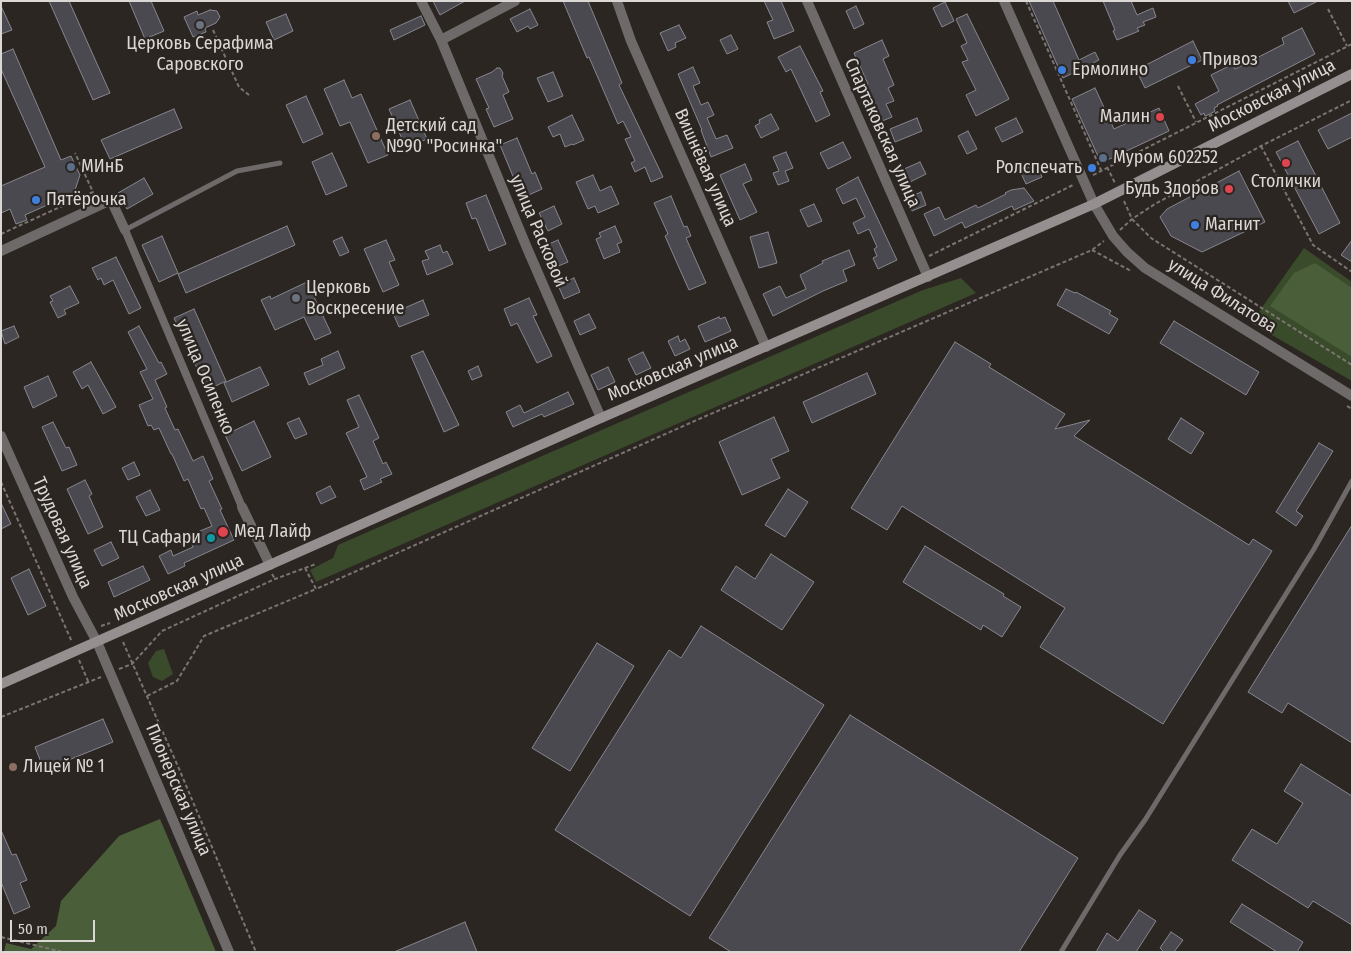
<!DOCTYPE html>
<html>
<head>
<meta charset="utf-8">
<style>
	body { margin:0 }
	#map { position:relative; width:1353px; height:953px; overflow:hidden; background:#2c2622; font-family:"Fira Sans Condensed",sans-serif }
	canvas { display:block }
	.frame { position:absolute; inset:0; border:2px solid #dbd7d4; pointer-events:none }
	.scale { position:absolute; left:10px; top:920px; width:85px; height:22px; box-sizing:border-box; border:2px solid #dbd7d4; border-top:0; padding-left:6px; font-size:15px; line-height:18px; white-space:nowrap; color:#dbd7d4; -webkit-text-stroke:4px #2c2622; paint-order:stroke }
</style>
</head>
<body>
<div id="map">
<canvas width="1353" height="953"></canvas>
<div class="frame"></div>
<div class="scale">50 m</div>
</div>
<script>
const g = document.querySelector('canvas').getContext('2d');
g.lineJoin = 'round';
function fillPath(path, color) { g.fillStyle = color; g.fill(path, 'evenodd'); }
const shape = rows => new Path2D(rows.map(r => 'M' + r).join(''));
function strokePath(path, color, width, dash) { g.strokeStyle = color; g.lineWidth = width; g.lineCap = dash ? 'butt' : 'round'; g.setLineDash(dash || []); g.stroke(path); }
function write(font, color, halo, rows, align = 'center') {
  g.font = font + ' "Fira Sans Condensed",sans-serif'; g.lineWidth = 4.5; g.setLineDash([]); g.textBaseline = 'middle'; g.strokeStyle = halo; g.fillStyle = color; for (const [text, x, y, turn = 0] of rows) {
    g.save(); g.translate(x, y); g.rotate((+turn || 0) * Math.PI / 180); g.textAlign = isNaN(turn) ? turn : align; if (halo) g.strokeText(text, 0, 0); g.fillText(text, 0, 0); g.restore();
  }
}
const green = shape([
	[1304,248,1352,282,1352,381,1251,323],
	[961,278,976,293,316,582,310,570,333,558,338,545,923,290],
	[164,649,173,674,162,681,153,677,148,663,156,651]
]);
const forest = shape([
	[1315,263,1352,288,1352,357,1270,306,1294,273],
	[160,819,216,952,4,952,6,943,31,949,56,926,61,901,119,836]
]);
const building = shape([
	[49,1,69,1,110,93,93,100,49,1],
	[129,1,151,1,164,31,145,39,129,1],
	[433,1,465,1,440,15,433,1],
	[563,1,588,1,622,83,619,85,663,177,651,182,645,167,635,172,631,163,635,161,625,139,631,137,623,121,618,124,589,57,587,58,563,1],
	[764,1,781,1,794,31,774,39,767,22,773,20,764,1],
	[1029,1,1053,1,1079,60,1095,52,1099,60,1063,78,1029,1],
	[1103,1,1131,1,1137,15,1153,8,1156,17,1143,22,1145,25,1137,28,1139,31,1117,40,1113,31,1115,30,1103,1],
	[1288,1,1318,1,1294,13,1288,1],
	[945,2,954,21,942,27,933,8,945,2],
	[1,6,12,30,1,34,1,6],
	[856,6,864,24,854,29,846,11,856,6],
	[530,9,538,25,530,29,528,26,517,32,510,19,530,9],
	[210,10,217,11,220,17,216,23,205,28,206,32,193,37,184,17,197,11,198,15,210,10],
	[286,14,293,31,274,40,266,22,286,14],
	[967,14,1009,99,976,116,966,95,976,90,962,62,968,60,961,46,967,43,956,19,967,14],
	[421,16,425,25,394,40,390,30,421,16],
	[679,25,686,38,675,43,676,47,668,51,660,33,679,25],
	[1302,28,1315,54,1217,105,1218,106,1214,108,1215,111,1210,114,1205,116,1204,113,1201,115,1195,104,1219,91,1211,75,1233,64,1235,69,1284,44,1282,38,1302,28],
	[731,35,738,49,727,54,720,40,731,35],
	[882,40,889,56,883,59,894,85,888,88,894,101,886,104,892,117,875,124,871,114,872,113,861,87,868,84,854,53,882,40],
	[1193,41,1202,60,1145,88,1136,70,1193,41],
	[800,46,823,91,820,92,830,115,816,122,791,69,786,72,778,57,800,46],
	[13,49,61,160,71,156,80,175,74,193,25,215,27,220,16,224,10,209,1,213,1,186,45,167,1,69,1,54,13,49],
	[693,67,700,83,693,86,701,105,708,102,714,115,707,118,716,139,727,135,733,148,711,157,701,130,702,130,678,74,693,67],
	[497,68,500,68,503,73,502,76,509,92,503,95,513,119,494,127,486,109,489,108,476,79,492,72,497,68],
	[553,72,563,96,548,102,537,78,553,72],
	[344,80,352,98,361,94,388,155,368,163,350,122,340,126,324,89,344,80],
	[1095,88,1114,129,1159,108,1169,131,1101,163,1072,99,1095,88],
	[306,96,323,134,303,143,286,105,306,96],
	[410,100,427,139,406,148,389,109,410,100],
	[174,109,182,128,110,159,101,140,174,109],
	[1352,113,1352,137,1328,149,1318,130,1352,113],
	[771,114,779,129,761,138,755,126,760,123,759,120,771,114],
	[572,115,584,140,573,145,572,144,565,147,560,134,553,137,548,127,572,115],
	[917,118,922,131,895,142,890,129,917,118],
	[1016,118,1023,132,1002,142,995,128,1016,118],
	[968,131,977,149,967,154,958,136,968,131],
	[517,138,532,174,535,172,542,189,522,198,500,145,517,138],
	[1298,141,1340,223,1319,234,1276,152,1298,141],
	[843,142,851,158,828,169,820,153,843,142],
	[786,152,793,168,785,171,789,181,778,185,773,173,779,171,773,157,786,152],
	[332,153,347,186,326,195,312,162,332,153],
	[920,162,926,174,910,182,904,169,920,162],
	[745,164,752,180,743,184,757,212,740,220,720,175,745,164],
	[1036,164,1042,177,1026,184,1020,171,1036,164],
	[1239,171,1265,222,1202,252,1171,236,1160,217,1167,209,1239,171],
	[593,175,600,191,611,186,619,204,598,213,595,206,588,209,576,182,593,175],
	[858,177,897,260,878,269,873,258,877,256,874,249,877,247,869,229,858,234,853,223,865,217,856,198,843,204,836,189,858,177],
	[144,178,153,194,127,209,118,193,144,178],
	[1024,188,1034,201,1014,210,1012,206,965,228,962,222,934,236,924,214,939,207,945,220,976,205,978,208,1006,194,1005,193,1011,190,1024,188],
	[921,192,926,205,912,211,907,198,921,192],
	[486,195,506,244,489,251,476,218,472,219,466,203,486,195],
	[671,196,684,227,687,226,691,236,686,238,706,283,689,290,665,236,668,234,654,203,671,196],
	[814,204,822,221,808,227,800,210,814,204],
	[554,206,562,224,548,231,539,213,554,206],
	[287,226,295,245,186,293,178,274,287,226],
	[615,226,622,242,617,244,620,252,604,259,596,239,601,237,599,233,615,226],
	[768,232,777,263,759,268,750,237,768,232],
	[162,236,178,273,159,282,142,245,162,236],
	[342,237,349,252,340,256,333,241,342,237],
	[386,240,395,260,389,262,399,285,383,292,364,249,386,240],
	[558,240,568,262,551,269,542,247,558,240],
	[1352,240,1352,262,1341,255,1352,240],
	[440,245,443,253,447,251,453,264,427,275,422,261,429,259,425,251,440,245],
	[849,250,855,265,843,270,847,281,823,291,773,316,763,294,780,286,786,298,806,289,800,275,823,263,822,261,849,250],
	[116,257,141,308,129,314,113,280,104,285,101,278,98,280,92,268,116,257],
	[574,278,580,292,564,299,558,285,574,278],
	[307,282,331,333,315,340,304,317,275,330,261,300,270,296,271,299,307,282],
	[70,286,79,303,64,310,66,314,58,318,50,302,53,301,50,296,70,286],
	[1066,289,1075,293,1076,292,1111,311,1109,314,1118,319,1109,334,1057,305,1066,289],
	[529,298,537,315,533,316,552,356,537,363,517,323,511,326,504,309,529,298],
	[423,300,429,315,399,327,393,313,423,300],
	[194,309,226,381,207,390,174,318,194,309],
	[589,314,596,328,580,335,574,321,589,314],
	[719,317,720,319,725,317,731,331,705,342,698,326,719,317],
	[1174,321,1259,372,1246,395,1160,343,1174,321],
	[14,326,19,337,5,344,1,331,14,326],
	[139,326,159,363,161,362,167,374,155,380,167,407,165,408,175,430,178,429,193,461,203,456,213,479,209,481,222,509,220,510,234,540,184,563,185,566,168,574,159,556,171,550,173,556,193,547,188,536,212,526,204,508,201,509,188,479,184,481,172,454,171,454,159,428,154,430,151,425,148,426,139,405,153,399,140,372,147,369,128,332,139,326],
	[678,336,680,342,685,339,690,349,675,356,668,341,678,336],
	[955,342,991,364,989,367,1065,414,1055,429,1090,420,1074,436,1249,545,1253,539,1272,551,1163,724,1040,647,1065,608,902,506,887,530,851,508,955,342],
	[338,351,345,368,309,385,304,373,323,365,321,359,338,351],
	[423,351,459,425,444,432,411,356,423,351],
	[643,352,651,368,636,375,628,359,643,352],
	[91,362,116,407,103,414,88,385,82,389,73,372,91,362],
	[478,366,482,376,472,380,468,371,478,366],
	[260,367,269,385,232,402,224,383,260,367],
	[608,367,615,382,598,390,591,375,608,367],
	[867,373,876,394,812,423,803,402,867,373],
	[48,376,57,396,33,408,24,387,48,376],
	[568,392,574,404,544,417,542,414,513,427,506,412,520,405,524,413,568,392],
	[359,395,379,438,373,441,383,464,386,462,392,474,380,479,382,482,364,490,360,480,367,477,346,433,359,427,347,400,359,395],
	[774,417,789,451,771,459,780,478,742,495,719,442,774,417],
	[299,418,307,434,295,439,287,423,299,418],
	[1181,418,1204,433,1191,454,1168,439,1181,418],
	[254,421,271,457,242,471,225,435,254,421],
	[53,422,66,448,69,447,77,465,62,471,42,427,53,422],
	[1319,443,1333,451,1296,511,1303,516,1296,526,1276,512,1319,443],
	[134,462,140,475,128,480,122,468,134,462],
	[85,480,92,494,89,496,103,527,88,534,67,489,85,480],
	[330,486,336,497,321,504,316,493,330,486],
	[788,489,808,502,785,537,765,525,788,489],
	[150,490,160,510,146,516,136,497,150,490],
	[1,503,11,524,1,529,1,503],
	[1352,525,1352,743,1288,703,1282,713,1248,692,1352,525],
	[111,542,119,558,102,566,94,550,111,542],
	[925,546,1004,594,1003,596,1021,607,1002,637,983,625,981,630,903,582,925,546],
	[771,554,814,582,782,630,721,590,736,566,755,579,771,554],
	[143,566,150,580,114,597,108,582,143,566],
	[29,569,46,606,28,615,11,578,29,569],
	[701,626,824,705,690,916,555,830,669,650,681,658,701,626],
	[597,643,634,666,570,771,532,748,597,643],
	[850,715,1078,858,1019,952,731,952,709,938,850,715],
	[103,719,113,742,44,770,35,747,103,719],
	[1301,764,1352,796,1352,925,1313,901,1308,908,1232,860,1252,829,1277,844,1303,803,1284,791,1301,764],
	[1,830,12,855,16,854,27,880,20,883,30,907,14,914,1,882,1,830],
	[1242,904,1303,942,1297,952,1277,952,1230,922,1242,904],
	[1139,910,1156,921,1136,952,1096,952,1107,933,1118,941,1139,910],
	[465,922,477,952,394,952,465,922],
	[1171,932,1183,940,1174,952,1164,952,1160,948,1171,932]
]);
const path = shape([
	[1026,1,1101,170],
	[1328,9,1347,46],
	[213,30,239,87,249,95],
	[1178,86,1196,122],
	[1261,146,1313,245,1352,272],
	[1107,167,1115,183],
	[1093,175,1352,44],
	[1124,201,1132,219,1151,238,1352,365],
	[1120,230,1132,219,1155,204,1261,146,1352,100],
	[1,234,93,192,75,153],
	[1092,250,1131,271],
	[929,256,1073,185],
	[1347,406,1352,409],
	[1,482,72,642],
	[305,568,316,589,706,416,1092,250,1104,241],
	[272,574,275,579],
	[101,626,110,623],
	[123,642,180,771,256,952],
	[79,660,88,681],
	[119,669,132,664,162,631,275,579,316,564],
	[147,696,177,681,204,636,316,589],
	[1,717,101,677],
	[1,937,63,952],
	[186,952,188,952]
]);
const service = shape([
	[125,230,237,171,280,163],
	[1061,952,1120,855,1145,820,1314,549,1352,481]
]);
const pedestrian = shape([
	[125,230,242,507]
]);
const minor = shape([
	[421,1,441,40,527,248,601,418],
	[617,1,631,41,766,347],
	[807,1,928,277],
	[441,40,515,1],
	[1,251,111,200,125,230],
	[1,436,73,597,97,642,229,952],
	[242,507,270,565]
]);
const tertiary = shape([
	[1004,1,1094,204,1113,236,1127,252,1145,268,1352,396]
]);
const secondary = shape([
	[1,684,601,418,1094,204,1352,74]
]);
const markers = [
	[200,25,5,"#6b7280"],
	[1192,60,5,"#3f7fe0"],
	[1062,70,5,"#3f7fe0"],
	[1160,117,5,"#e0444e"],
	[376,136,5,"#8d6e63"],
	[1103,158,5,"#5c6f8a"],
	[1286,163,5,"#e0444e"],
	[71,167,5,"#5c6f8a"],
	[1092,168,5,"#3f7fe0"],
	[1229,189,5,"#e0444e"],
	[36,200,5,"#3f7fe0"],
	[1195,225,5,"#3f7fe0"],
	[296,298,5,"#6b7280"],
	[223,532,6,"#e0444e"],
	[211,538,5,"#0f9aa8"],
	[13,767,5,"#8d6e63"]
];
const poiNames = [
	["Церковь Серафима",200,44,"center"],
	["Саровского",200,65,"center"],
	["Привоз",1202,60],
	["Ермолино",1072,70],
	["Малин",1150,117,"right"],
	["Детский сад",386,126],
	["№90 \"Росинка\"",386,147],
	["Муром 602252",1113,158],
	["МИнБ",81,167],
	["Ролспечать",1082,168,"right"],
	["Столички",1286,182,"center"],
	["Будь Здоров",1219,189,"right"],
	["Пятёрочка",46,200],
	["Магнит",1205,225],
	["Церковь",306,288],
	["Воскресение",306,309],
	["Мед Лайф",234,532],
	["ТЦ Сафари",201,538,"right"],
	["Лицей № 1",23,767]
];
const streetNames = [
	["Московская улица",1272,96,-27],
	["Спартаковская улица",882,133,66],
	["Вишнёвая улица",705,168,66],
	["улица Расковой",538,231,67],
	["улица Филатова",1222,296,32],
	["Московская улица",673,369,-23],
	["улица Осипенко",205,377,67],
	["Трудовая улица",62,533,66],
	["Московская улица",179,588,-24],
	["Пионерская улица",178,790,67]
];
fillPath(green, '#3a4b2b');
fillPath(forest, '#4a5e39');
fillPath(building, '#4a4950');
strokePath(building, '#88868e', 1);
strokePath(path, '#7a7571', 2, [4, 2.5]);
strokePath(service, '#6e6a6a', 5);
strokePath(pedestrian, '#6e6a6a', 8);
strokePath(minor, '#6e6a6a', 10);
strokePath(tertiary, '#6e6a6a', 10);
strokePath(secondary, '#968f8f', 10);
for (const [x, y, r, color] of markers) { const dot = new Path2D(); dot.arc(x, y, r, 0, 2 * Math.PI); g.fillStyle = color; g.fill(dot); strokePath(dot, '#2c2622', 2); }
write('18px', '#dbd7d4', '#2c2622', poiNames, 'left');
write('18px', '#dbd7d4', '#2c2622', streetNames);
</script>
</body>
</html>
